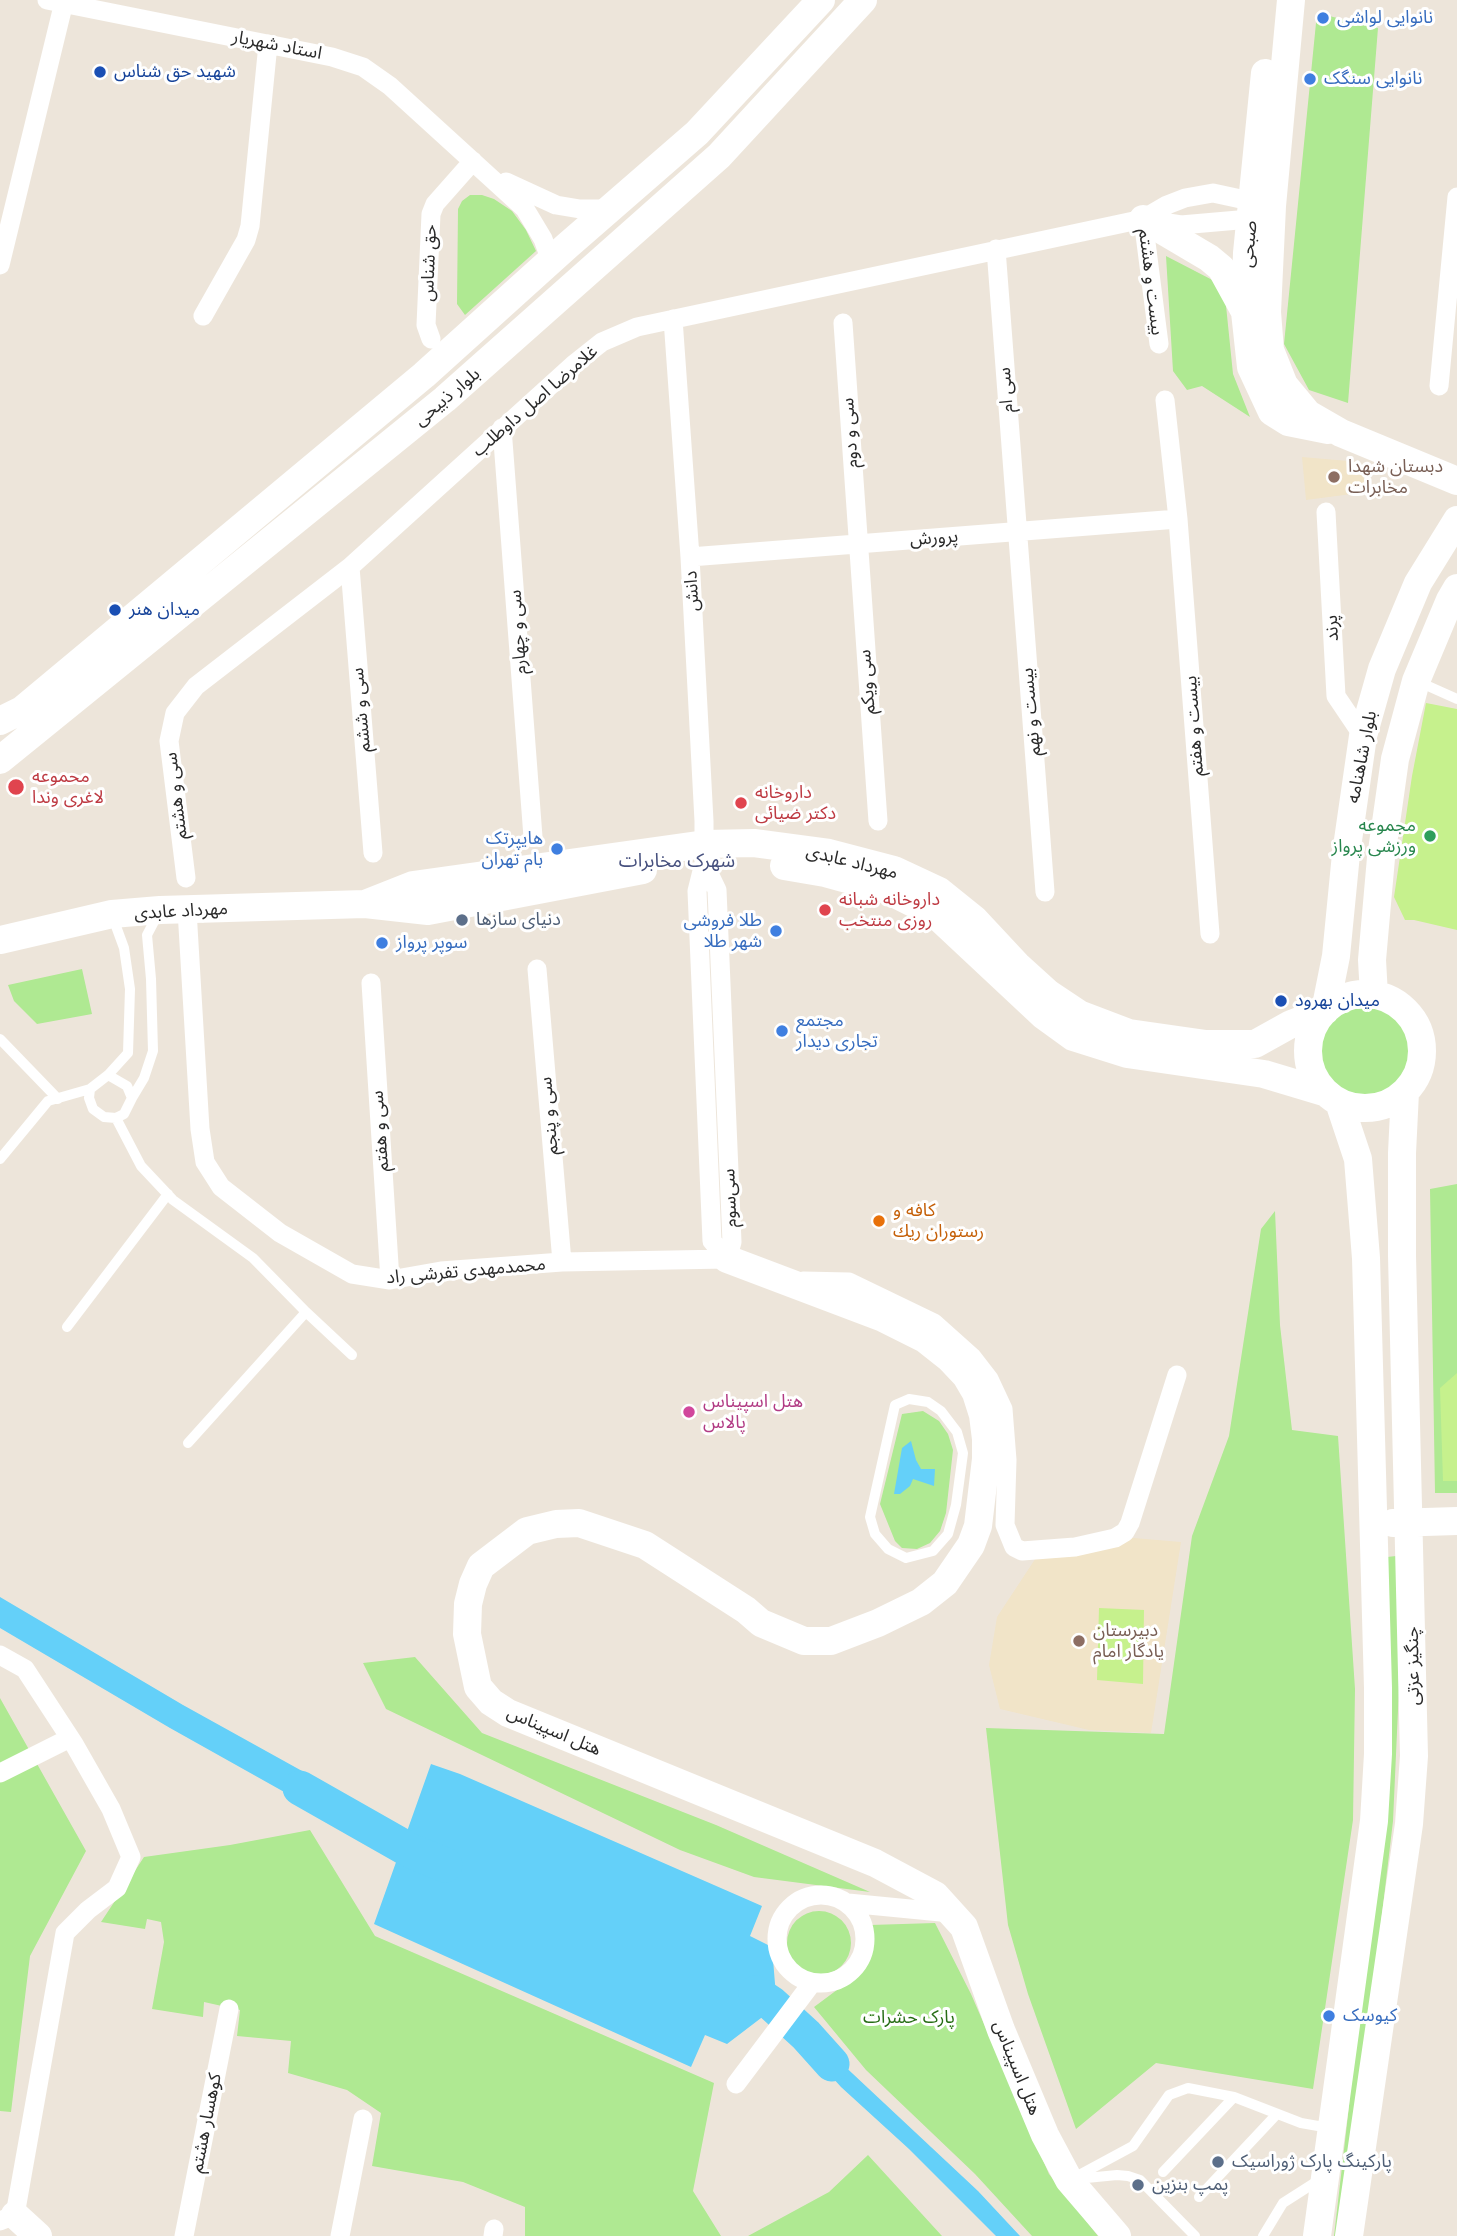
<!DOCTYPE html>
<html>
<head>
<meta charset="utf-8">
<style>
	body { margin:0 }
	canvas { display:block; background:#ede5da }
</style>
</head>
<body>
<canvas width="1457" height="2236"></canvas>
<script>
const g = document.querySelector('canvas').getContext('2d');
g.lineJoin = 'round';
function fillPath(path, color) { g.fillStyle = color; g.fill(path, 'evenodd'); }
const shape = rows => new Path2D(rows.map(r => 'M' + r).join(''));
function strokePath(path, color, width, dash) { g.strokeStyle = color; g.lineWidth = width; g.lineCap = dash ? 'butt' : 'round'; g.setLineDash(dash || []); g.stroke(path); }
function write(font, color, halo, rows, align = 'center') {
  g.font = font + ' Quicksand,"Noto Sans Arabic",sans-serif'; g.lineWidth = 6; g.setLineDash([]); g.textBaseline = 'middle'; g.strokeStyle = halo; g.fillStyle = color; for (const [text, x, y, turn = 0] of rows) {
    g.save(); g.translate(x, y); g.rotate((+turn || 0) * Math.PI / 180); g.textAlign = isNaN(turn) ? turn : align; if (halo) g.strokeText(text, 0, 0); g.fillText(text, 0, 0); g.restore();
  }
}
const education = shape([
	[1302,457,1360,462,1367,492,1306,500],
	[1110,1536,1181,1542,1151,1733,1089,1730,1000,1709,989,1665,997,1617,1045,1544]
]);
const green = shape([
	[1317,13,1378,28,1348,403,1309,390,1284,344],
	[470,195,482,195,494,199,512,211,526,230,536,251,465,315,457,304,458,209,462,201],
	[1166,256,1224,286,1233,374,1250,417,1202,386,1187,390,1173,371],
	[82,969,92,1014,37,1024,14,1001,8,985],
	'1319 1050a46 46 0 1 1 92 0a46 46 0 1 1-92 0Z',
	[1457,1184,1457,1493,1435,1493,1430,1189],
	[1275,1211,1280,1325,1292,1430,1338,1436,1355,1689,1353,1820,1313,2089,1156,2063,1076,2129,1028,1994,1008,1925,986,1728,1164,1734,1192,1536,1229,1436,1261,1229],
	[923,1411,939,1421,948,1434,953,1450,946,1513,940,1531,930,1543,917,1549,902,1548,895,1541,880,1504,902,1414],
	[1396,1556,1399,1688,1393,1821,1344,2236,1334,2236,1349,2106,1387,1557],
	[415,1657,482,1733,716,1825,870,1892,754,1877,680,1850,386,1709,363,1663],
	[0,1698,86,1851,30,1956,11,2112,0,2111],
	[310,1830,375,1936,714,2083,693,2191,721,2236,525,2236,525,2207,463,2182,372,2166,381,2113,347,2090,288,2073,291,2041,237,2036,240,2010,204,2002,203,2017,152,2009,164,1942,161,1922,147,1919,145,1929,101,1922,144,1857,230,1845],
	'787 1943a32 32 0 1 1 64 0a32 32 0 1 1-64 0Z',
	[935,1923,971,1994,1049,2174,1098,2236,1032,2236,975,2174,866,2070,814,2007,853,1978,869,1958,870,1925],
	[868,2155,942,2236,748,2236,829,2192]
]);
const pitch = shape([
	[1426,703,1457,709,1457,930,1414,920,1405,920,1394,897,1412,776],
	[1457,1373,1457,1481,1443,1481,1440,1388],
	[1099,1608,1144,1610,1143,1684,1097,1680]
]);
const water = shape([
	[911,1441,916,1460,921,1469,935,1469,934,1486,913,1479,910,1486,900,1494,894,1494,902,1448],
	[0,1597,183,1705,349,1797,336,1821,170,1728,0,1628],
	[431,1764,460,1774,762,1906,750,1936,772,1947,776,1996,787,2002,777,2022,765,2015,727,2044,705,2035,691,2067,374,1924],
	[808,2021,837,2059,978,2191,1020,2236,996,2236,909,2149,841,2087,794,2035]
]);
const river = shape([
	[300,1788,411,1851,445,1865],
	[756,1993,771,2003,806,2035,832,2064]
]);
const lane = shape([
	[1419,682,1457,699],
	[0,1039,58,1099],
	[108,1075,127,1086,132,1098,124,1114,116,1118,104,1117,93,1109,89,1098,90,1089,108,1075,128,1053,130,989,124,948,113,918],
	[132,1098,144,1078,153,1051,151,979,147,935,158,914],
	[116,1118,141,1166,173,1200,253,1258,306,1312,352,1355],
	[0,1159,48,1101,90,1089],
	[67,1327,168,1194],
	[909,1399,928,1402,941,1411,957,1432,963,1453,956,1505,948,1534,933,1551,906,1558,888,1549,875,1534,870,1517,895,1405,909,1399],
	[188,1443,306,1312],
	[1163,2172,1234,2097],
	[1076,2179,1117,2175,1128,2176,1140,2180,1195,2236],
	[1070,2180,1133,2146,1169,2095,1188,2088,1234,2097,1301,2123,1318,2126,1331,2124],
	[1199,2197,1276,2115],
	[1263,2236,1283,2203,1319,2180]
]);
const street = shape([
	[47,0,332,57,363,67,390,86,525,209,543,239,551,261],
	[506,182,556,205,580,209,610,209],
	[1143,219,1167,205,1185,198,1213,193,1264,204],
	[1143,219,1159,344],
	[996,249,1045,892],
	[0,265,64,2],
	[203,316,246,240,250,226,268,44],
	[673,319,690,557,704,821,704,863,697,891,712,1241,727,1259],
	[843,323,878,821],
	[431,339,426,325,431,214,435,204,473,161],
	[1439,386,1457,197],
	[1165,400,1178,519,1210,934],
	[502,428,533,837],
	[1326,512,1336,696,1363,736],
	[690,557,1178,519],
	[350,567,373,853],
	[704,863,717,890,732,1242,727,1259],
	[186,878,169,741,175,713,196,686,350,567,573,365,602,342,637,327,1143,219,1181,225,1250,219,1259,214],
	[187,910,200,1129,205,1162,221,1187,280,1233,352,1274,390,1280,441,1271,562,1262,727,1259],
	[537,969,562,1262],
	[371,983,390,1280],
	[803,1281,849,1282,934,1323,972,1357,989,1379,1003,1409,1007,1460,1005,1525,1014,1547,1022,1551,1075,1547,1115,1538,1125,1532,1130,1523,1177,1375],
	[0,1655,25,1669,74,1744,111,1809,131,1857,117,1888,88,1910,65,1933,15,2215,0,2221],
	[0,1773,70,1738],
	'777 1939a44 44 0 1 1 88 0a44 44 0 1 1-88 0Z',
	[848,1903,951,1913],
	[736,2084,812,1983],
	[184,2236,229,2009],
	[340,2236,363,2119],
	[493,2236,494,2229]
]);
const secondary = shape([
	[1291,0,1272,206,1267,312,1270,350,1284,385,1308,414,1341,433,1457,481],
	[1265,73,1247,253,1245,312,1251,367,1272,412,1288,422,1328,430],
	[1143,219,1209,258,1221,268,1244,310],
	[0,721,22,710,424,375,567,246,697,133,821,0],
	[0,760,445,399,719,156,863,0],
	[784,866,825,873,887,890,935,914,1044,1016,1073,1037,1127,1054,1264,1074,1324,1092],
	[365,904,413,885,705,844,754,843,829,853,894,870,939,891,975,920,1017,965,1049,994,1079,1014,1129,1033,1206,1044,1255,1044,1291,1024,1325,1011,1336,956,1346,854,1363,736,1382,669,1418,583,1457,520],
	[0,940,112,914,160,910,365,904,428,911,643,870],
	'1308 1051a57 57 0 1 1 114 0a57 57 0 1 1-114 0Z',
	[1374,995,1372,960,1381,858,1395,759,1416,681,1450,600,1457,588],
	[727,1259,883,1318,925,1339,949,1358,966,1376,976,1393,983,1415,986,1439,986,1459,978,1526,971,1545,945,1583,921,1602,878,1623,831,1641,804,1641,761,1623,746,1610,645,1545,579,1523,556,1524,527,1531,481,1566,473,1584,468,1604,467,1634,478,1687,491,1702,508,1713,875,1863,935,1895,964,1927,1001,2030,1045,2135,1069,2180,1117,2236],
	[1393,1523,1457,1521],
	[15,2215,38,2236],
	[1317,2236,1374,1821,1378,1754,1378,1688,1366,1258,1358,1159,1339,1102],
	[1349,2236,1409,1824,1414,1756,1402,1256,1402,1153,1405,1092]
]);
const markers = [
	[1323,18,7,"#3f7fe0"],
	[100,72,7,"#1a4fb4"],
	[1310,79,7,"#3f7fe0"],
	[1334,477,7,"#8d6e63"],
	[115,610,7,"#1a4fb4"],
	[16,787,9,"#e0444e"],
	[741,803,7,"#e0444e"],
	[1430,836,7,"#2e9e5b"],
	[557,849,7,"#3f7fe0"],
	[825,910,7,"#e0444e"],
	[462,920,7,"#5c6f8a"],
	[776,931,7,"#3f7fe0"],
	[382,943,7,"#3f7fe0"],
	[1281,1001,7,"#1a4fb4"],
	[782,1031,7,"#3f7fe0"],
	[879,1221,7,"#e8710a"],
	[689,1412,7,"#d1479c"],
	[1079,1641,7,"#8d6e63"],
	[1329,2016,7,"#3f7fe0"],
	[1218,2162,7,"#5c6f8a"],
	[1138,2185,7,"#5c6f8a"]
];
const shopNames = [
	["نانوایی لواشی",1337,18],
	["نانوایی سنگک",1324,79],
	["هایپرتک",543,839,"right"],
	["بام تهران",543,860,"right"],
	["طلا فروشی",762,921,"right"],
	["شهر طلا",762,942,"right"],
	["سوپر پرواز",396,943],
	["مجتمع",796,1021],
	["تجاری دیدار",796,1042],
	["کیوسک",1343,2016]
];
const streetNames = [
	["استاد شهریار",277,45,11],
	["صبحی",1249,244,-85],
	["حق شناس",429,263,-88],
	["بیست و هشتم",1151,282,83],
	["سی ام",1006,390,-94],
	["بلوار ذبیحی",447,397,-40],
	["غلامرضا اصل داوطلب",535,401,-41],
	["سی و دوم",850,433,-94],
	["پرورش",934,538,-4],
	["دانش",692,591,-93],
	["پرند",1332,628,-93],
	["سی و چهارم",518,632,-94],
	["سی ویکم",867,682,-94],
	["سی و ششم",361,710,-95],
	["بیست و نهم",1031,712,-95],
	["بیست و هفتم",1194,726,-94],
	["بلوار شاهنامه",1362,757,-79],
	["سی و هشتم",176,796,-97],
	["مهرداد عابدی",852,862,14],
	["مهرداد عابدی",181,911,-3],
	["سی و پنجم",549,1116,-95],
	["سی و هفتم",380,1131,-94],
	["سی‌سوم",730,1198,-92],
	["محمدمهدی تفرشی راد",466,1271,-5],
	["چنگیز عزتی",1413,1666,-91],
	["هتل اسپیناس",554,1731,23],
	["هتل اسپیناس",1017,2068,68],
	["کوهسار هشتم",206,2123,-79]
];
const transitNames = [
	["شهید حق شناس",114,72],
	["میدان هنر",129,610],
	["میدان بهرود",1295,1001]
];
const educationNames = [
	["دبستان شهدا",1348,467],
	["مخابرات",1348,488],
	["دبیرستان",1093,1631],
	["یادگار امام",1093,1652]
];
const healthNames = [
	["محموعه",32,777],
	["لاغری وندا",32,798],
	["داروخانه",755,793],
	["دکتر ضیائی",755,814],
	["داروخانه شبانه",839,900],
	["روزی منتخب",839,921]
];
const leisureNames = [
	["مجموعه",1416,826],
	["ورزشی پرواز",1416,847]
];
const serviceNames = [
	["دنیای سازها",476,920],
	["پارکینگ پارک ژوراسیک",1232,2162],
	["پمپ بنزین",1152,2185]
];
const foodNames = [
	["كافه و",893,1211],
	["رستوران ريك",893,1232]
];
const hotelNames = [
	["هتل اسپیناس",703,1402],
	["پالاس",703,1423]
];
const parkNames = [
	["پارک حشرات",909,2018]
];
const neighbourhoodNames = [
	["شهرک مخابرات",677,861]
];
fillPath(education, '#f1e4c8');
fillPath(green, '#afe992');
fillPath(pitch, '#c6f18d');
fillPath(water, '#64d0f9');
strokePath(river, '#64d0f9', 35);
strokePath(lane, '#fff', 10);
strokePath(street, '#fff', 19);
strokePath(secondary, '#fff', 28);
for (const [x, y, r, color] of markers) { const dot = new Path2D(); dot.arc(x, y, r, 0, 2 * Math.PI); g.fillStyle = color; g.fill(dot); strokePath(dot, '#fff', 2.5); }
write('18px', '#366cbe', '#fff', shopNames, 'left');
write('18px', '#2a2a2a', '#fff', streetNames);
write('18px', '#164399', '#fff', transitNames, 'left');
write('18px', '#785e54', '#fff', educationNames, 'left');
write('18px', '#be3a42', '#fff', healthNames, 'left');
write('18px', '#27864d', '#fff', leisureNames, 'right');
write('18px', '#4e5e75', '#fff', serviceNames, 'left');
write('18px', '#c56008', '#fff', foodNames, 'left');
write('18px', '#b23c85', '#fff', hotelNames, 'left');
write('18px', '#266d14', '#fff', parkNames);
write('19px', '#46507e', '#fff', neighbourhoodNames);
</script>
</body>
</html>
